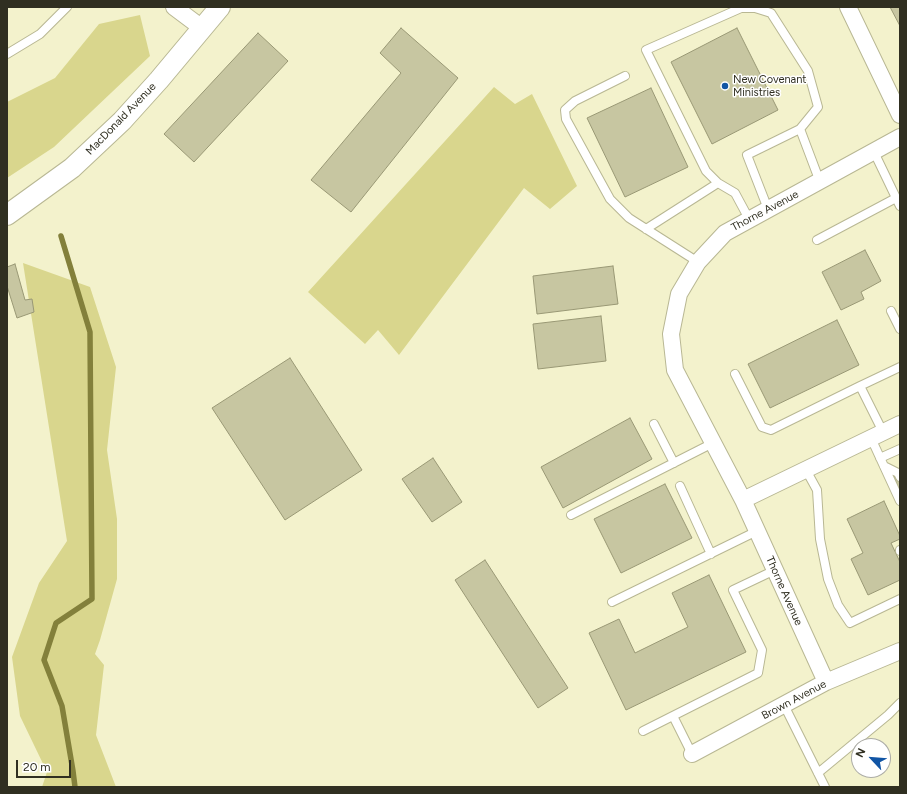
<!DOCTYPE html>
<html>
<head>
<meta charset="utf-8">
<style>
	body { margin:0 }
	#map { position:relative; width:907px; height:794px; overflow:hidden; background:#f3f2cc; font-family:Figtree,sans-serif }
	canvas { display:block }
	.frame { position:absolute; inset:0; border:8px solid #302f21; pointer-events:none }
	.north { position:absolute; left:851px; top:738px; width:40px; height:40px; box-sizing:border-box; background:#fff; border:1px solid #acaca6; border-radius:50%; rotate:296deg; font-size:11px; font-weight:700; line-height:16px; text-align:center; color:#302f21 }
	.north::after { content:''; display:block; margin:auto; width:14px; height:18px; background:#1155a5; clip-path:polygon(50% 0,100% 100%,50% 72%,0 100%) }
	.scale { position:absolute; left:16px; top:760px; width:55px; height:18px; box-sizing:border-box; border:2px solid #302f21; border-top:0; padding-left:5px; font-size:12px; line-height:14px; white-space:nowrap; color:#302f21; -webkit-text-stroke:3px #fff; paint-order:stroke }
</style>
</head>
<body>
<div id="map">
<canvas width="907" height="794"></canvas>
<div class="frame"></div>
<div class="north">N</div>
<div class="scale">20 m</div>
</div>
<script>
const g = document.querySelector('canvas').getContext('2d');
g.lineJoin = 'round';
function fillPath(path, color) { g.fillStyle = color; g.fill(path, 'evenodd'); }
const shape = rows => new Path2D(rows.map(r => 'M' + r).join(''));
function strokePath(path, color, width, dash) { g.strokeStyle = color; g.lineWidth = width; g.lineCap = dash ? 'butt' : 'round'; g.setLineDash(dash || []); g.stroke(path); }
function write(font, color, halo, rows, align = 'center') {
  g.font = font + ' Figtree,sans-serif'; g.lineWidth = 3; g.setLineDash([]); g.textBaseline = 'middle'; g.strokeStyle = halo; g.fillStyle = color; for (const [text, x, y, turn = 0] of rows) {
    g.save(); g.translate(x, y); g.rotate((+turn || 0) * Math.PI / 180); g.textAlign = isNaN(turn) ? turn : align; if (halo) g.strokeText(text, 0, 0); g.fillText(text, 0, 0); g.restore();
  }
}
const green = shape([
	[140,15,150,56,54,147,7,178,7,102,55,78,99,24],
	[494,87,515,104,532,94,577,186,550,209,524,188,399,355,378,330,365,344,308,292],
	[23,263,90,287,116,367,107,450,117,519,117,579,100,640,95,654,104,665,96,735,116,787,42,787,47,772,20,716,12,657,39,583,67,541]
]);
const stream = shape([
	[61,236,90,332,92,599,56,623,44,660,62,706,73,771,75,787]
]);
const building = shape([
	[890,7,900,7,900,26,890,7],
	[401,28,458,78,351,212,311,180,401,73,380,53,401,28],
	[737,28,778,110,712,144,671,62,737,28],
	[258,33,288,61,194,162,164,134,258,33],
	[651,88,688,167,625,197,587,118,651,88],
	[865,250,881,281,861,292,864,299,841,310,822,272,865,250],
	[15,264,25,300,32,299,34,312,17,318,7,286,7,267,15,264],
	[613,266,618,304,537,314,533,276,613,266],
	[601,316,606,361,538,369,533,324,601,316],
	[837,320,859,365,770,408,748,364,837,320],
	[290,358,362,470,285,520,212,408,290,358],
	[630,418,652,459,563,508,541,467,630,418],
	[433,458,462,502,432,522,402,479,433,458],
	[900,478,900,495,893,481,900,478],
	[665,484,692,538,621,573,594,519,665,484],
	[884,501,900,536,900,539,891,543,900,562,900,580,868,595,851,559,863,553,847,519,884,501],
	[485,560,568,688,538,708,455,580,485,560],
	[709,575,746,652,626,710,589,633,619,619,635,653,688,627,672,593,709,575]
]);
const service = shape([
	[7,54,40,34,67,7],
	[625,76,575,101,565,110,566,119,610,199,629,218,698,262],
	[800,129,820,182],
	[874,152,900,206],
	[718,183,735,193,749,219],
	[646,229,718,183,706,171,646,50,741,8,755,8,771,13,808,71,818,107,800,129,747,155,768,209],
	[817,240,896,198],
	[891,311,900,329],
	[735,374,762,427,771,430,860,386,883,432],
	[860,386,900,367],
	[654,424,674,463],
	[871,438,900,501],
	[880,458,900,449],
	[884,466,898,473,900,477],
	[806,470,817,490,820,539,828,579,838,605,850,623,900,599],
	[680,486,711,554],
	[571,515,713,443],
	[900,550,900,551],
	[612,602,757,531],
	[784,705,825,787],
	[673,716,692,754],
	[643,731,758,673,762,650,733,590,775,570],
	[818,773,888,715,900,703]
]);
const minor = shape([
	[174,7,202,28],
	[848,7,900,115],
	[743,500,900,424],
	[826,682,743,500,675,370,671,334,679,294,698,262,725,233,900,137],
	[692,754,826,682,900,651]
]);
const tertiary = shape([
	[7,215,72,168,122,121,159,80,220,7]
]);
const markers = [
	[725,86,4,"#1155a5"]
];
const poiNames = [
	["New Covenant",733,80],
	["Ministries",733,93]
];
const streetNames = [
	["MacDonald Avenue",121,119,-46],
	["Thorne Avenue",765,211,-28],
	["Thorne Avenue",784,591,66],
	["Brown Avenue",794,700,-28]
];
fillPath(green, '#d9d68d');
strokePath(stream, '#83803b', 5.5);
fillPath(building, '#c7c6a1');
strokePath(building, '#999875', 1);
strokePath(service, '#b8b793', 10);
strokePath(minor, '#b8b793', 18);
strokePath(tertiary, '#b8b793', 22);
strokePath(service, '#fff', 8);
strokePath(minor, '#fff', 16);
strokePath(tertiary, '#fff', 20);
for (const [x, y, r, color] of markers) { const dot = new Path2D(); dot.arc(x, y, r, 0, 2 * Math.PI); g.fillStyle = color; g.fill(dot); strokePath(dot, '#fff', 1.5); }
write('11px', '#302f21', '#fff', poiNames, 'left');
write('11px', '#302f21', '#fff', streetNames);
</script>
</body>
</html>
